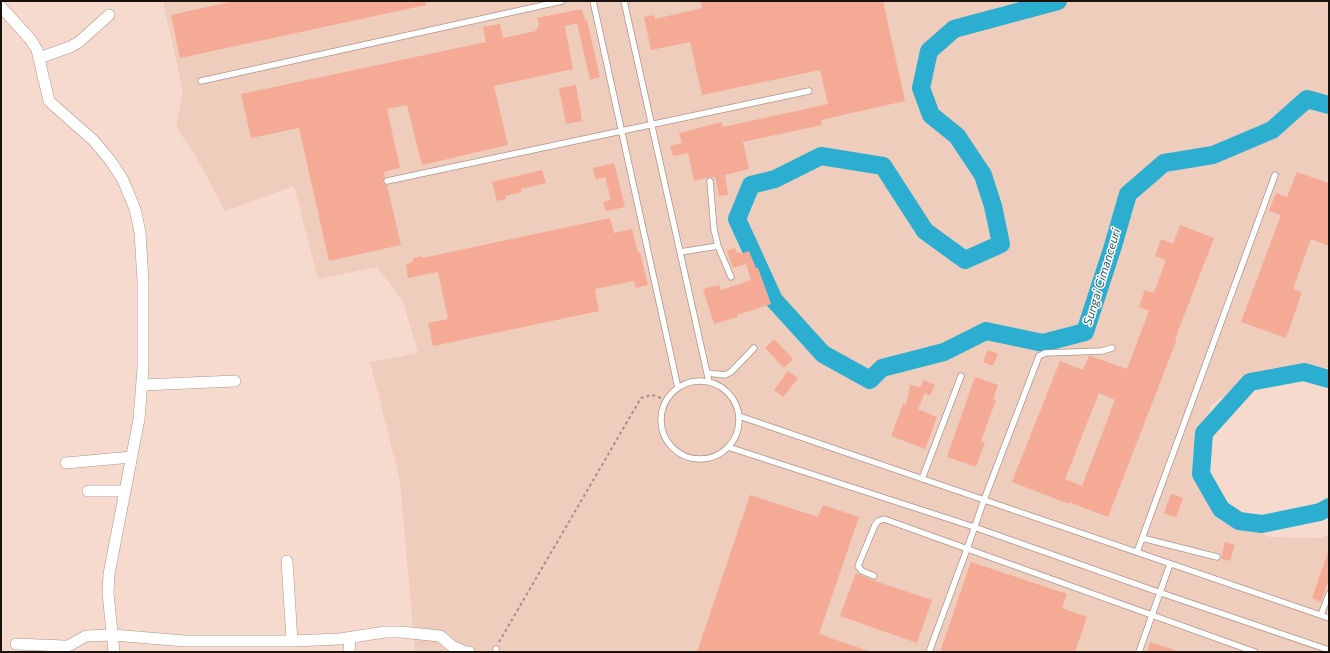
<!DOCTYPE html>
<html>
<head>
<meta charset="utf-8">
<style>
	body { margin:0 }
	#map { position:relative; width:1330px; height:653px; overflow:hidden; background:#f6dace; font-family:Commissioner,sans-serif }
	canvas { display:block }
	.frame { position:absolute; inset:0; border:2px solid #1b120e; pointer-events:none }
</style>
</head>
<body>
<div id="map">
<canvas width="1330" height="653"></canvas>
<div class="frame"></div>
</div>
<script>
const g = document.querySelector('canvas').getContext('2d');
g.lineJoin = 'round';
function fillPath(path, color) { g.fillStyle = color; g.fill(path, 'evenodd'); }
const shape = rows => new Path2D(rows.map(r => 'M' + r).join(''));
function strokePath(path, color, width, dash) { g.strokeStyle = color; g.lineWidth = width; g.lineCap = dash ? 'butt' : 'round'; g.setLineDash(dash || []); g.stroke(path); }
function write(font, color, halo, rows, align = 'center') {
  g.font = font + ' Commissioner,sans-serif'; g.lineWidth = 3; g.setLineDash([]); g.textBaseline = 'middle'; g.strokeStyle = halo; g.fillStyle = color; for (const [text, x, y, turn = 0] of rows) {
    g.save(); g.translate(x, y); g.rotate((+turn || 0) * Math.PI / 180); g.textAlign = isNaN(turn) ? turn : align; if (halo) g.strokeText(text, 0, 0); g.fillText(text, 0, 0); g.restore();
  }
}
const built = shape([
	[163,1,1329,1,1329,368,1294,366,1255,373,1210,406,1204,446,1212,491,1232,518,1269,537,1319,538,1329,535,1329,652,415,652,400,481,370,362,418,353,403,302,377,267,318,279,294,186,225,211,195,155,176,127,183,92]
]);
const river = shape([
	[1058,1,954,29,929,51,921,88,931,115,957,136,983,175,993,206,1001,244,965,260,925,231,883,166,821,156,775,179,751,185,737,219,774,300,823,354,870,380,882,368,944,352,986,331,1043,343,1085,332,1113,246,1128,194,1164,163,1213,155,1272,130,1307,99,1329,105],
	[1329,379,1304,372,1250,382,1204,433,1201,474,1221,509,1239,521,1262,524,1320,512,1329,507]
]);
const building = shape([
	[234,1,426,1,426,5,180,58,171,15],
	[701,1,883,1,905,101,821,120,822,125,743,142,749,169,725,175,728,195,719,196,715,177,709,177,694,181,688,153,673,156,670,146,682,143,679,133,722,122,723,127,828,104,820,70,702,95,690,42,651,50,644,17,654,15,655,19,702,8],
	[582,9,585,20,587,20,600,77,590,80,577,23,565,26,573,69,494,86,508,145,422,165,407,105,387,109,400,168,384,172,385,177,383,182,384,184,387,185,401,245,329,261,299,128,251,138,241,94,486,42,483,27,500,24,503,38,536,31,539,25,537,18],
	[576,85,582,121,566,124,559,88],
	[614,163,625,207,606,211,603,202,611,200,605,177,596,180,593,168],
	[542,170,546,183,521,189,522,192,506,196,506,199,497,201,492,182],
	[1297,172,1329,183,1329,246,1311,239,1293,289,1302,292,1286,338,1241,322,1281,215,1269,211,1276,193,1287,197],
	[610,218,614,233,632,229,638,253,640,252,648,285,636,288,634,281,595,289,599,311,433,346,428,323,448,319,438,272,408,278,406,264,411,263,414,258,422,256,422,258],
	[1180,225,1214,238,1175,339,1177,339,1108,517,1069,502,1069,504,1012,482,1060,361,1083,370,1089,356,1091,356,1127,369,1149,311,1139,307,1145,290,1154,293,1166,260,1155,256,1161,239,1173,244],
	[1099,393,1115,400,1082,486,1065,479],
	[735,248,737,253,740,252,741,254,749,251,756,268,758,268,761,276,771,304,737,315,738,317,714,324,703,289,719,285,721,290,751,280,746,264,733,268,727,251],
	[774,339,793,359,784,368,765,348],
	[988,350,998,354,993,366,983,362],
	[788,371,798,378,783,397,774,390],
	[975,377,998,385,993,399,996,400,981,441,985,442,976,467,947,457],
	[924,380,935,385,930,396,925,393,918,409,937,417,925,449,891,436,903,404,906,405,910,385,920,387],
	[1171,494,1183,498,1176,517,1164,513],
	[750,495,818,517,823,505,859,517,819,634,868,651,868,652,697,652],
	[1225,542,1235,545,1230,561,1221,559],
	[1328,552,1329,552,1329,579,1321,602,1312,598],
	[971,562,1067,594,1062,608,1087,617,1075,652,940,652],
	[856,573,872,580,932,600,917,643,840,616],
	[1150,642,1175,650,1175,652,1147,652]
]);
const path = shape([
	[499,642,641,398,652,395,667,400]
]);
const lane = shape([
	[593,1,678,388],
	[624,1,709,382],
	[201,81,562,1],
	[387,181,809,91],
	[710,181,714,229,718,246,731,277],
	[680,252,718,246],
	[707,373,725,375,731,372,754,348],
	'661 420a39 39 0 1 1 78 0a39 39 0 1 1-78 0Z',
	[739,416,1329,618],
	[728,447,974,527,1161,593,1329,650],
	[922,479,961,376],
	[1142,538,1217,557],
	[1137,552,1275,175],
	[874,576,862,571,858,566,875,525,878,521,884,519,1255,652],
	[1321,615,1329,594],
	[496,649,496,652],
	[929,652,967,549,984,500,1039,356,1045,353,1102,351,1112,348],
	[1139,652,1170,564]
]);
const street = shape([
	[1,7,31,40,37,50,49,101,93,140,110,160,123,180,135,209,140,232,143,281,143,368,139,419,109,574,108,593,114,652],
	[39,58,70,47,79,42,109,15],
	[142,385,235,381],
	[66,463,132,457],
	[88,491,125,491],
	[287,561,292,641],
	[16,644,64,646,68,646,86,636,113,635,185,641,292,641,340,639,385,632,401,632,440,636,452,646,465,652,469,652],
	[349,652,350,638]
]);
const waterNames = [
	["Sungai Cimanceuri",1102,277,-73]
];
fillPath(built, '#efcdbd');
strokePath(river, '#2baecf', 18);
fillPath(building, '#f5aa96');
strokePath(lane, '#ae9489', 7);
strokePath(street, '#ae9489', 12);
strokePath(path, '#a59087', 2, [3, 3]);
strokePath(lane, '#fff', 5.5);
strokePath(street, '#fff', 11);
write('italic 12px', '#2a5c6b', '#fff', waterNames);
</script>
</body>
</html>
